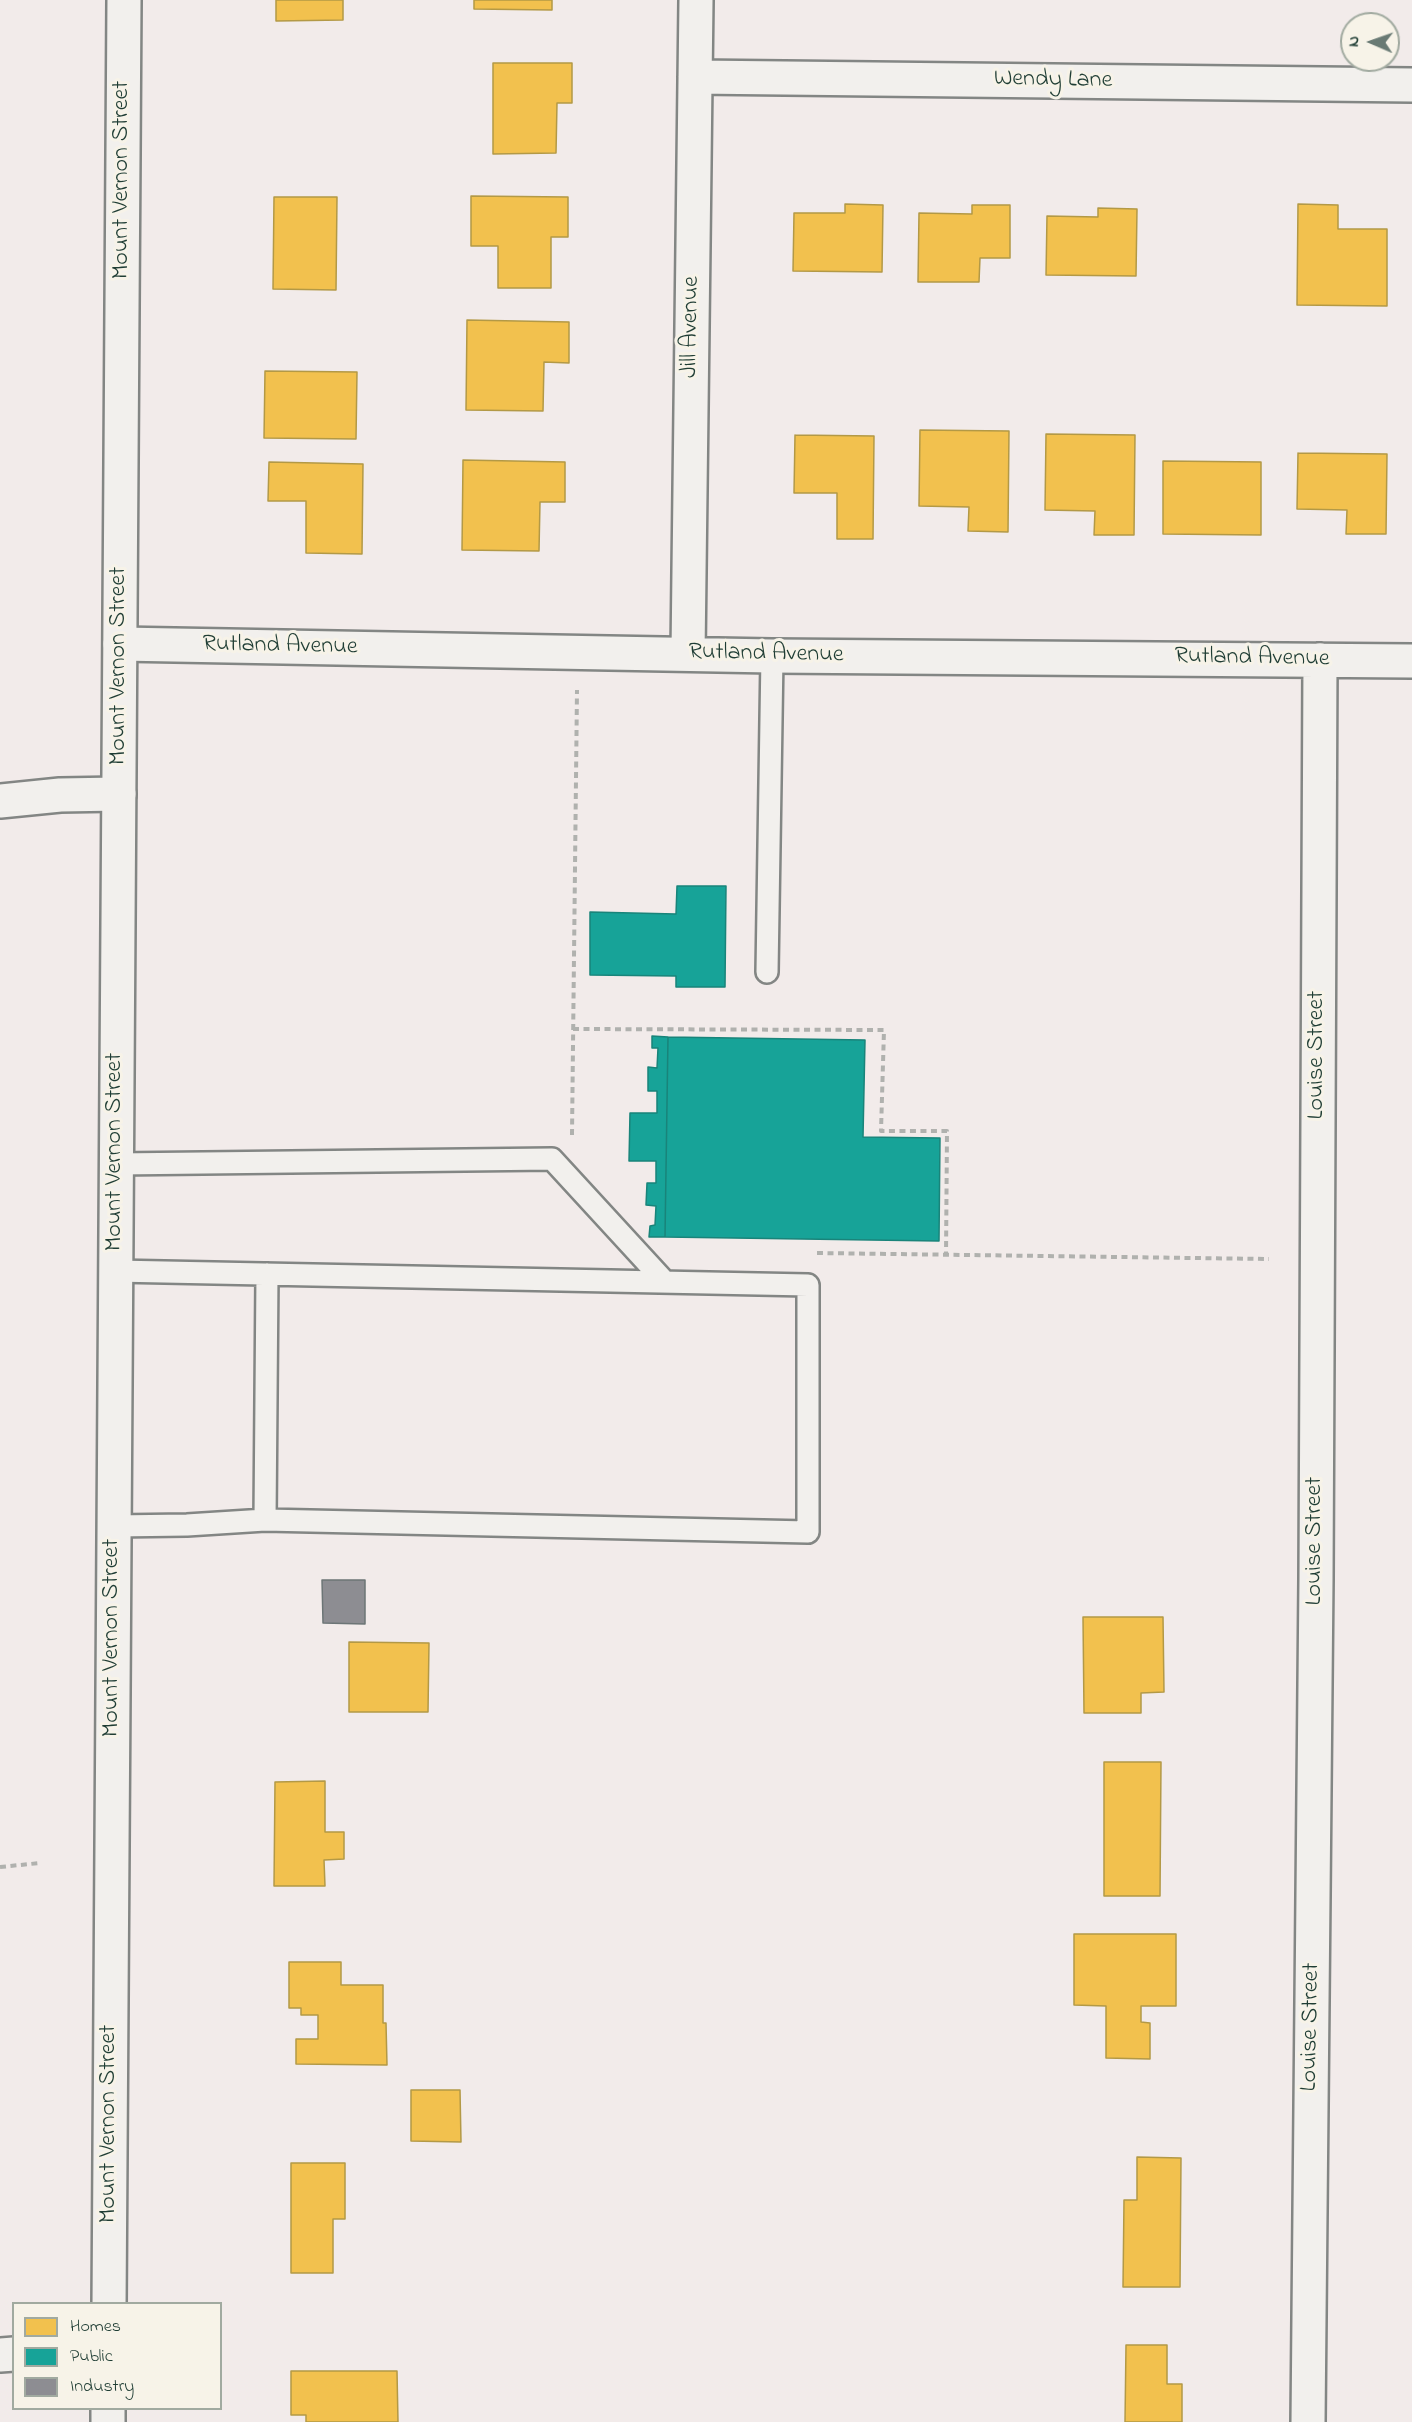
<!DOCTYPE html>
<html>
<head>
<meta charset="utf-8">
<style>
	body { margin:0 }
	#map { position:relative; width:1412px; height:2422px; overflow:hidden; background:#f2ebea; font-family:"Indie Flower",sans-serif }
	canvas { display:block }
	.legend { position:absolute; left:12px; top:2302px; width:210px; height:108px; box-sizing:border-box; background:#f7f3e8; border:2px solid #a1aaa0; margin:0; padding:8px 10px; list-style:none; font-size:18px; color:#1f3d34 }
	.legend li { display:flex; align-items:center; gap:12px; height:30px }
	.legend b { width:30px; border:2px solid #a1aaa0 }
	.north { position:absolute; left:1340px; top:12px; width:60px; height:60px; box-sizing:border-box; background:#f7f3e8; border:2px solid #a1aaa0; border-radius:50%; rotate:272deg; font-size:16px; font-weight:700; line-height:24px; text-align:center; color:#1f3d34 }
	.north::after { content:''; display:block; margin:auto; width:21px; height:27px; background:#697a74; clip-path:polygon(50% 0,100% 100%,50% 72%,0 100%) }
</style>
</head>
<body>
<div id="map">
<canvas width="1412" height="2422"></canvas>
<ul class="legend">
<li><b style="height:16px;background:#f2c14e"></b>Homes</li>
<li><b style="height:16px;background:#17a398"></b>Public</li>
<li><b style="height:16px;background:#8d8d92"></b>Industry</li>
</ul>
<div class="north">N</div>
</div>
<script>
const g = document.querySelector('canvas').getContext('2d');
g.lineJoin = 'round';
function fillPath(path, color) { g.fillStyle = color; g.fill(path, 'evenodd'); }
const shape = rows => new Path2D(rows.map(r => 'M' + r).join(''));
function strokePath(path, color, width, dash) { g.strokeStyle = color; g.lineWidth = width; g.lineCap = dash ? 'butt' : 'round'; g.setLineDash(dash || []); g.stroke(path); }
function write(font, color, halo, rows, align = 'center') {
  g.font = font + ' "Indie Flower",sans-serif'; g.lineWidth = 6; g.setLineDash([]); g.textBaseline = 'middle'; g.strokeStyle = halo; g.fillStyle = color; for (const [text, x, y, turn = 0] of rows) {
    g.save(); g.translate(x, y); g.rotate((+turn || 0) * Math.PI / 180); g.textAlign = isNaN(turn) ? turn : align; if (halo) g.strokeText(text, 0, 0); g.fillText(text, 0, 0); g.restore();
  }
}
const homes = shape([
	[276,0,343,0,343,20,276,21,276,0],
	[474,0,552,0,552,10,474,9,474,0],
	[493,63,572,63,572,103,557,103,556,153,493,154,493,63],
	[471,196,568,197,568,237,551,237,551,288,498,288,498,246,471,246,471,196],
	[274,197,337,197,336,290,273,289,274,197],
	[845,204,883,205,882,272,793,271,794,213,845,213,845,204],
	[1298,204,1338,205,1338,229,1387,229,1387,306,1297,305,1298,204],
	[972,205,1010,205,1010,258,980,258,979,282,918,282,919,213,972,214,972,205],
	[1098,208,1137,209,1136,276,1046,275,1047,216,1098,217,1098,208],
	[467,320,569,322,569,363,544,362,543,411,466,410,467,320],
	[265,371,357,372,356,439,264,438,265,371],
	[920,430,1009,431,1008,532,968,531,969,507,919,506,920,430],
	[1046,434,1135,435,1134,535,1094,535,1095,511,1045,510,1046,434],
	[795,435,874,436,873,539,837,539,837,493,794,493,795,435],
	[1298,453,1387,454,1386,534,1346,534,1347,510,1297,509,1298,453],
	[463,460,565,462,565,502,540,502,539,551,462,550,463,460],
	[1163,461,1261,462,1261,535,1163,534,1163,461],
	[269,462,363,464,362,554,306,553,306,501,268,501,269,462],
	[1083,1617,1163,1617,1164,1692,1141,1693,1141,1713,1084,1713,1083,1617],
	[349,1642,429,1643,428,1712,349,1712,349,1642],
	[1104,1762,1161,1762,1160,1896,1104,1896,1104,1762],
	[325,1781,325,1832,344,1832,344,1859,324,1860,325,1886,274,1886,275,1782,325,1781],
	[1074,1934,1176,1934,1176,2006,1141,2006,1141,2022,1150,2023,1150,2059,1106,2058,1106,2006,1074,2005,1074,1934],
	[289,1962,341,1962,341,1985,383,1985,383,2023,386,2023,387,2065,296,2064,296,2039,318,2039,318,2015,301,2015,301,2008,289,2008,289,1962],
	[411,2090,460,2090,461,2142,411,2141,411,2090],
	[1137,2157,1181,2158,1180,2287,1123,2287,1124,2200,1137,2200,1137,2157],
	[291,2163,345,2163,345,2219,333,2219,333,2273,291,2273,291,2163],
	[1126,2345,1167,2345,1167,2384,1182,2384,1182,2422,1125,2422,1126,2345],
	[291,2371,397,2371,398,2422,306,2422,306,2415,291,2415,291,2371]
]);
const public = shape([
	[677,886,726,886,725,987,676,987,676,976,590,975,590,912,676,914,677,886],
	[652,1036,668,1037,665,1237,649,1237,650,1226,655,1225,656,1206,646,1205,647,1183,656,1183,656,1161,629,1161,630,1113,657,1113,657,1091,648,1091,648,1067,657,1068,658,1048,652,1048,652,1036],
	[668,1037,865,1040,863,1137,940,1138,939,1241,665,1237,668,1037]
]);
const industry = shape([
	[322,1580,365,1580,365,1624,323,1623,322,1580]
]);
const path = shape([
	[573,1029,884,1030,881,1131,947,1131,946,1256],
	[572,1135,577,690],
	[817,1253,1269,1259],
	[0,1867,40,1863]
]);
const service = shape([
	[767,972,772,656],
	[116,1164,552,1159,665,1282],
	[265,1520,267,1274],
	[114,1526,187,1525,265,1520,808,1532,808,1285,115,1271]
]);
const minor = shape([
	[695,77,1412,85],
	[120,644,772,656,1412,661],
	[688,653,696,0],
	[0,801,60,795,119,794],
	[0,2355,14,2354],
	[1308,2422,1316,1579,1320,660]
]);
const tertiary = shape([
	[109,2304,124,0],
	[108,2422,108,2408]
]);
const streetNames = [
	["Wendy Lane",1053,81,1],
	["Mount Vernon Street",123,180,-90],
	["Jill Avenue",692,327,-89],
	["Rutland Avenue",280,647,1],
	["Rutland Avenue",766,655,1],
	["Rutland Avenue",1252,659,1],
	["Mount Vernon Street",120,666,-90],
	["Louise Street",1318,1055,-90],
	["Mount Vernon Street",116,1152,-90],
	["Louise Street",1316,1541,-90],
	["Mount Vernon Street",113,1638,-90],
	["Louise Street",1312,2027,-89],
	["Mount Vernon Street",110,2124,-90]
];
fillPath(homes, '#f2c14e');
strokePath(homes, '#b39946', 1.5);
fillPath(public, '#17a398');
strokePath(public, '#19847a', 1.5);
fillPath(industry, '#8d8d92');
strokePath(industry, '#6c7576', 1.5);
strokePath(service, '#838684', 26);
strokePath(minor, '#838684', 38);
strokePath(tertiary, '#838684', 38);
strokePath(path, '#b0b1ae', 4, [6, 4.5]);
strokePath(service, '#f2f0ed', 21);
strokePath(minor, '#f2f0ed', 33);
strokePath(tertiary, '#f2f0ed', 33);
write('24px', '#1f3d34', '#f7f3e8', streetNames);
</script>
</body>
</html>
